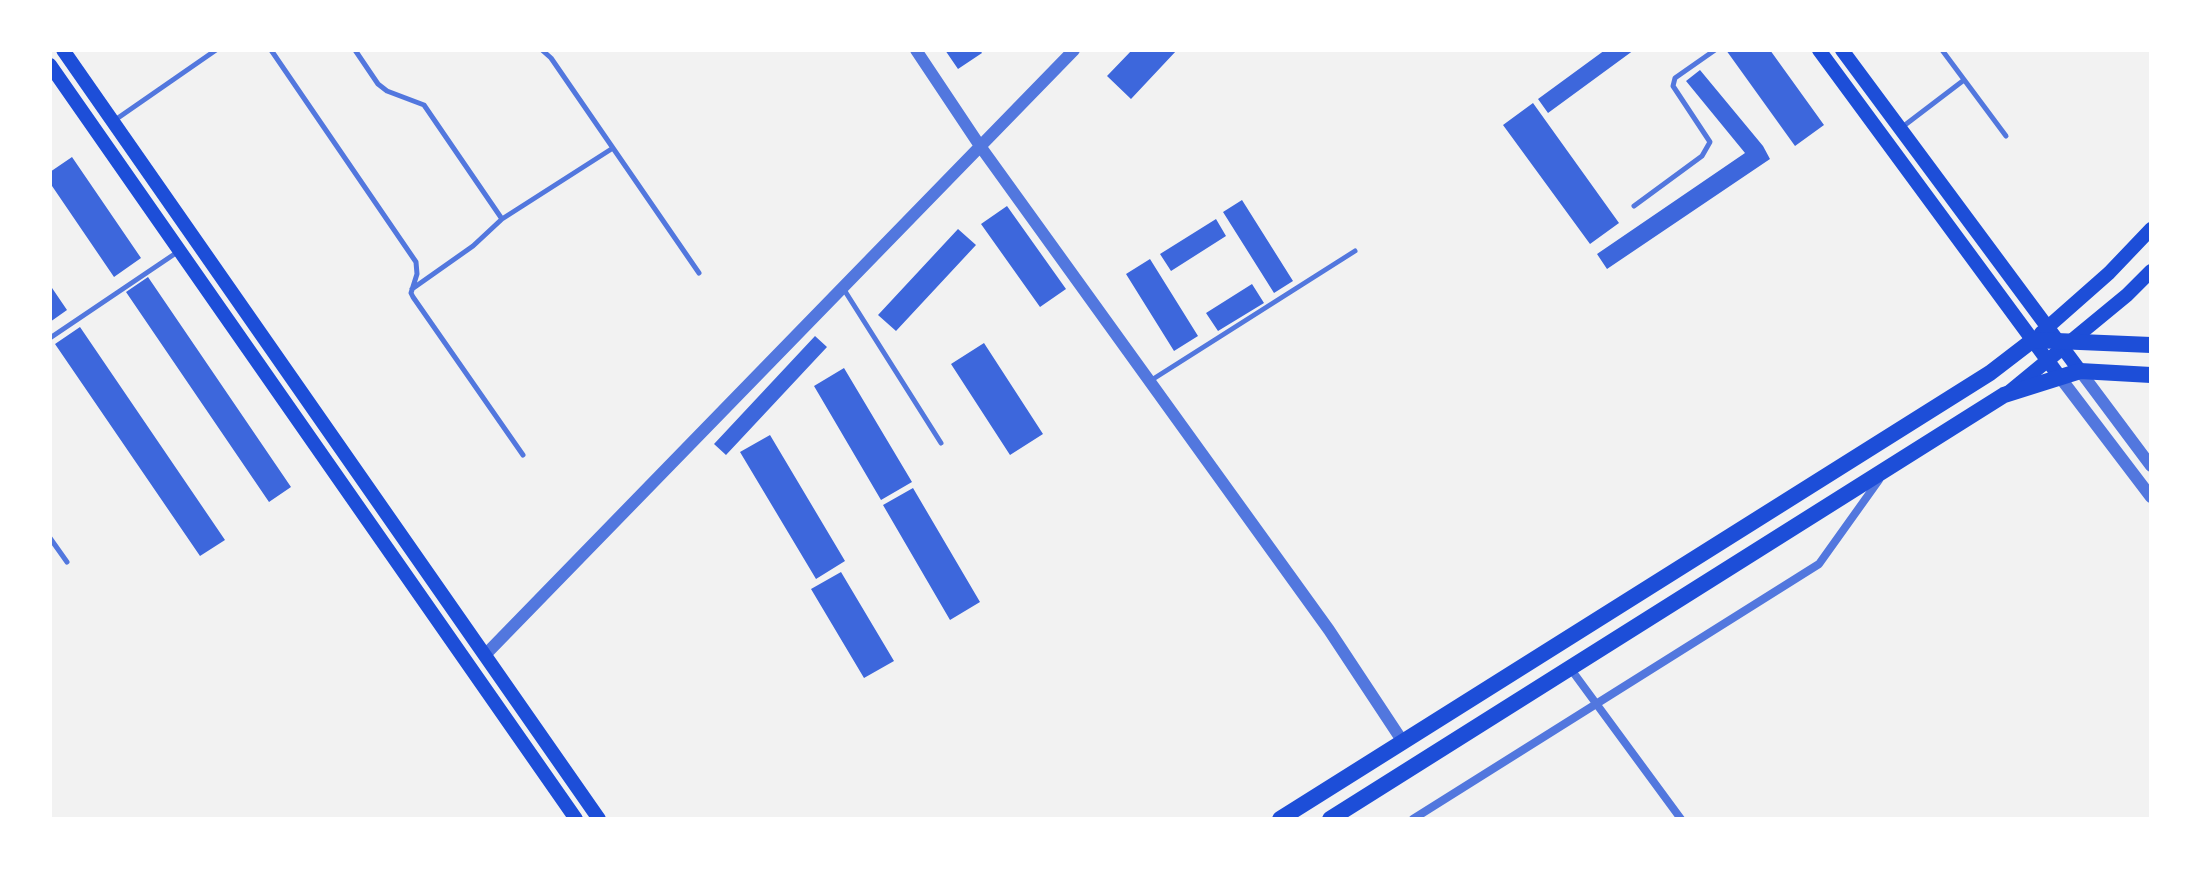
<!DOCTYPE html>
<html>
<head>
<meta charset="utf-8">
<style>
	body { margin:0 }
	#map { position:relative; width:2201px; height:869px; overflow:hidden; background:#f2f2f2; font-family:Signika,sans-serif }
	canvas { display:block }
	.frame { position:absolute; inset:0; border:52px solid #fff; pointer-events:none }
</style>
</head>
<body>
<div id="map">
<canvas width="2201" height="869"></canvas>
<div class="frame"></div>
</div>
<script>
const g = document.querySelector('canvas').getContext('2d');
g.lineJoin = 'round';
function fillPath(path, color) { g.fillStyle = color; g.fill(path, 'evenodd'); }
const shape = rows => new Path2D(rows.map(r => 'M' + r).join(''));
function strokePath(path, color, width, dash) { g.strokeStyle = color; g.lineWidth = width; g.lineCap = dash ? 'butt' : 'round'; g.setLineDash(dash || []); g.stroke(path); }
const building = shape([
	[945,50,980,50,982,53,958,69],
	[1132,50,1177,50,1131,99,1107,76],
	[1605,50,1634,50,1548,113,1538,99],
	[1726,50,1770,50,1824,125,1795,146],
	[1700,70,1763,146,1770,159,1607,269,1597,254,1745,153,1686,81],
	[1533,103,1619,223,1590,244,1503,125],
	[72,157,141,258,114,277,50,183,50,172],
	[1242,200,1293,281,1274,293,1223,212],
	[1007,206,1066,289,1040,307,981,224],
	[1216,219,1226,236,1171,271,1160,254],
	[958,229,976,245,896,331,878,315],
	[1150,259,1198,336,1174,351,1126,274],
	[148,277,291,487,269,502,126,292],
	[1252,284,1264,303,1218,331,1206,313],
	[50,285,67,310,50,322],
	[80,327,225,540,200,556,55,344],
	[815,336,827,347,726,455,714,444],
	[984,343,1043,434,1010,455,951,364],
	[844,368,912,482,881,500,814,386],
	[770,435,845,561,816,579,740,452],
	[913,488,980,602,950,620,883,505],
	[841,572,894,661,864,678,811,589]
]);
const service = shape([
	[271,50,416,262,417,274,411,293,413,297,523,455],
	[355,50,378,84,387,91,424,105,502,219],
	[542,50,551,58,699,273],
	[1942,50,2006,136],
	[115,120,216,50],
	[1901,128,1964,80],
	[1634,206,1702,156,1710,142,1673,86,1675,78,1715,50],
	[843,288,941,443],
	[412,289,473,246,502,219,613,148],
	[50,338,179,251],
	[1150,381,1355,251],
	[50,538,67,562]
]);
const minor = shape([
	[1570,668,1681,819],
	[1413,819,1819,564,1879,480]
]);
const tertiary = shape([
	[916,50,980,146,1329,630,1403,742],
	[2080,371,2151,466],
	[2059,376,2151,497],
	[485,655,1074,50]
]);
const secondary = shape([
	[63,50,599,819],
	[1819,50,2059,376],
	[1842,50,2080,371],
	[50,65,576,819],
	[2041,333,2109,273,2151,229],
	[2008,393,2127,295,2151,271]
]);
const primary = shape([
	[1280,819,1990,373,2033,340,2151,345],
	[1330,819,2004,395,2080,371,2151,375]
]);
fillPath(building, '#3d67dc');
strokePath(service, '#5277de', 5);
strokePath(minor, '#5277de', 8);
strokePath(tertiary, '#5277de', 12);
strokePath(secondary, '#1d4ed8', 14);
strokePath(primary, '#1d4ed8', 16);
</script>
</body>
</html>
